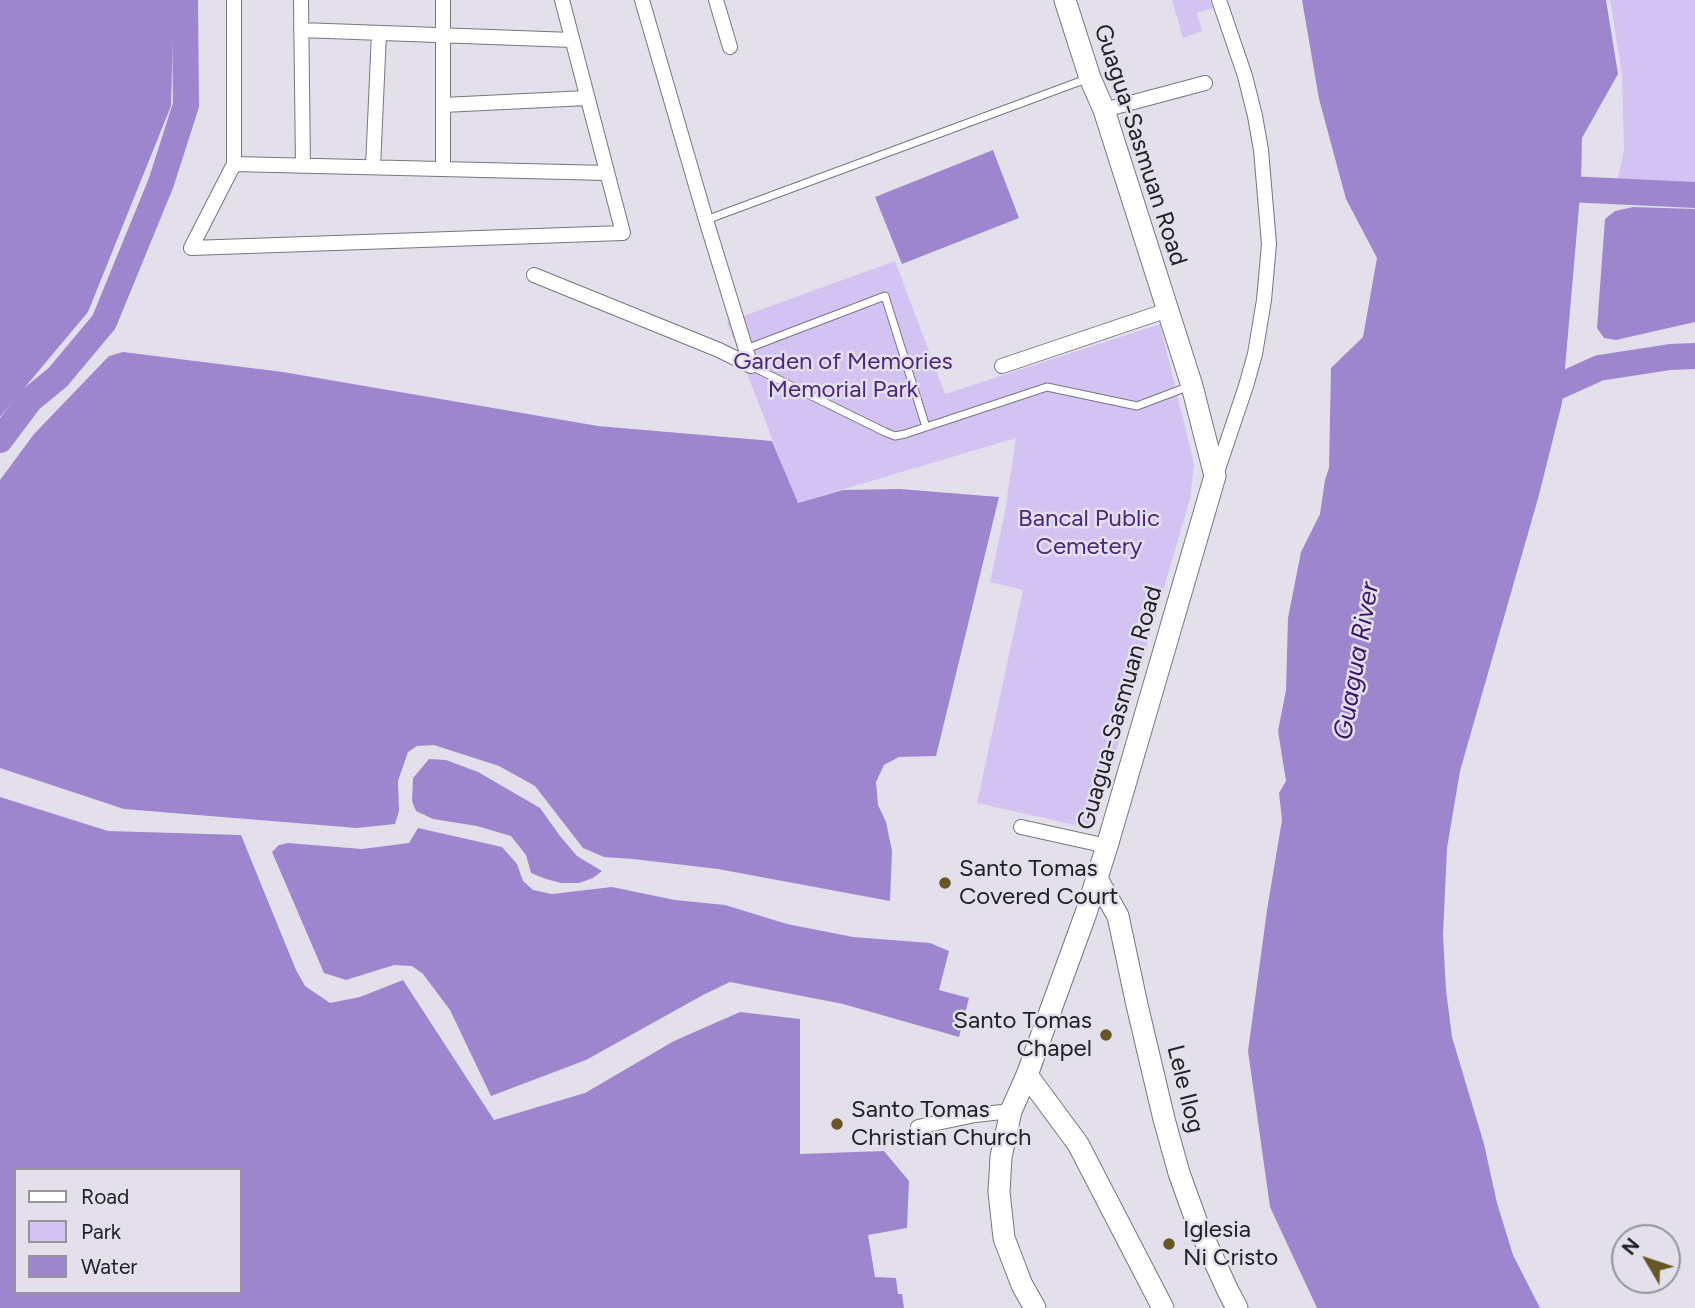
<!DOCTYPE html>
<html>
<head>
<meta charset="utf-8">
<style>
	body { margin:0 }
	#map { position:relative; width:1695px; height:1308px; overflow:hidden; background:#e3e0eb; font-family:Figtree,sans-serif }
	canvas { display:block }
	.legend { position:absolute; left:14px; top:1168px; width:228px; height:126px; box-sizing:border-box; background:#e3e0eb; border:2px solid #96939c; margin:0; padding:9px 12px; list-style:none; font-size:21px; color:#222025 }
	.legend li { display:flex; align-items:center; gap:14px; height:35px }
	.legend b { width:35px; border:2px solid #96939c }
	.north { position:absolute; left:1611px; top:1224px; width:70px; height:70px; box-sizing:border-box; background:#e3e0eb; border:2px solid #96939c; border-radius:50%; rotate:309deg; font-size:19px; font-weight:700; line-height:28px; text-align:center; color:#222025 }
	.north::after { content:''; display:block; margin:auto; width:24px; height:32px; background:#685624; clip-path:polygon(50% 0,100% 100%,50% 72%,0 100%) }
</style>
</head>
<body>
<div id="map">
<canvas width="1695" height="1308"></canvas>
<ul class="legend">
<li><b style="height:9px;background:#fff"></b>Road</li>
<li><b style="height:19px;background:#d2c3f3"></b>Park</li>
<li><b style="height:19px;background:#9e86ce"></b>Water</li>
</ul>
<div class="north">N</div>
</div>
<script>
const g = document.querySelector('canvas').getContext('2d');
g.lineJoin = 'round';
function fillPath(path, color) { g.fillStyle = color; g.fill(path, 'evenodd'); }
const shape = rows => new Path2D(rows.map(r => 'M' + r).join(''));
function strokePath(path, color, width, dash) { g.strokeStyle = color; g.lineWidth = width; g.lineCap = dash ? 'butt' : 'round'; g.setLineDash(dash || []); g.stroke(path); }
function write(font, color, halo, rows, align = 'center') {
  g.font = font + ' Figtree,sans-serif'; g.lineWidth = 5; g.setLineDash([]); g.textBaseline = 'middle'; g.strokeStyle = halo; g.fillStyle = color; for (const [text, x, y, turn = 0] of rows) {
    g.save(); g.translate(x, y); g.rotate((+turn || 0) * Math.PI / 180); g.textAlign = isNaN(turn) ? turn : align; if (halo) g.strokeText(text, 0, 0); g.fillText(text, 0, 0); g.restore();
  }
}
const green = shape([
	[1172,0,1210,0,1213,8,1197,13,1202,31,1183,38],
	[1610,0,1695,0,1695,190,1617,183,1624,150,1622,73],
	[895,261,945,394,1160,324,1194,464,1190,499,1093,829,977,803,1023,590,990,582,1005,512,1016,438,797,503,727,322]
]);
const water = shape([
	[0,0,174,0,171,106,88,312,0,417],
	[1302,0,1606,0,1618,74,1582,138,1581,184,1562,403,1539,495,1460,771,1447,848,1443,935,1446,990,1452,1037,1484,1144,1497,1203,1513,1255,1540,1308,1317,1308,1270,1207,1248,1051,1267,910,1282,820,1279,793,1286,781,1278,731,1286,690,1288,618,1301,552,1320,514,1325,480,1329,468,1331,368,1363,337,1377,258,1346,199,1319,99],
	[993,150,1019,218,902,264,875,197],
	[1633,207,1695,209,1695,322,1616,340,1604,338,1597,328,1605,219,1615,211],
	[123,352,283,372,598,426,772,441,798,503,843,490,900,489,999,497,936,756,899,757,884,765,876,782,878,805,886,822,892,851,890,901,718,869,633,859,604,857,583,848,535,786,499,766,434,745,417,746,408,752,398,781,399,811,395,824,357,828,124,809,0,768,0,480,34,434,109,356],
	[429,759,446,760,478,772,540,808,560,836,577,856,602,871,593,878,579,883,561,883,546,879,531,873,526,855,511,836,477,826,433,819,416,811,412,801,413,778],
	[0,797,108,831,241,835,296,970,305,986,330,1003,360,997,403,980,494,1120,585,1093,674,1041,740,1012,800,1019,800,1154,884,1151,909,1181,907,1228,868,1235,875,1277,896,1278,898,1294,902,1294,904,1308,0,1308],
	[16,1170,240,1170,240,1292,16,1292],
	[418,828,502,847,517,864,523,881,533,890,552,894,612,887,675,900,725,905,787,924,853,937,930,943,949,951,939,990,969,998,959,1037,843,1004,730,982,703,995,586,1060,491,1096,450,1010,423,974,412,966,394,965,346,980,324,973,272,852,279,845,288,843,362,849,409,843]
]);
const river = shape([
	[1546,188,1695,195],
	[1533,398,1599,368,1670,357,1695,356],
	[0,440,30,400,58,377,104,322,161,183,186,105,185,0]
]);
const lane = shape([
	[706,220,1089,78],
	[746,349,885,296,926,427],
	[751,366,885,432,895,436,905,434,1047,387,1137,406,1190,386]
]);
const street = shape([
	[234,0,234,164,191,248,623,233,562,0],
	[301,0,303,166],
	[443,0,443,169],
	[716,0,730,47],
	[301,30,572,40],
	[443,105,587,98],
	[1104,110,1205,83],
	[234,164,607,173],
	[373,167,379,33],
	[534,275,719,350,751,366,706,220,642,0],
	[1002,366,1168,310],
	[1216,475,1246,386,1255,354,1264,300,1269,244,1261,150,1255,116,1245,76,1219,0],
	[1021,827,1107,846],
	[918,1127,975,1115,1011,1111]
]);
const secondary = shape([
	[1097,879,1118,916,1137,1005,1164,1119,1179,1173,1197,1223,1228,1291,1237,1308],
	[1027,1075,1078,1144,1163,1308],
	[1035,1308,1022,1285,1004,1238,999,1192,1001,1157,1011,1111,1027,1075,1086,913,1107,846,1215,476,1192,386,1104,110,1090,78,1065,0]
]);
const markers = [
	[945,883,7,"#685624"],
	[1106,1035,7,"#685624"],
	[837,1124,7,"#685624"],
	[1169,1244,7,"#685624"]
];
const streetNames = [
	["Guagua-Sasmuan Road",1140,145,72],
	["Guagua-Sasmuan Road",1120,708,-74],
	["Lele Ilog",1185,1089,76]
];
const parkNames = [
	["Garden of Memories",843,362],
	["Memorial Park",843,390],
	["Bancal Public",1089,519],
	["Cemetery",1089,547]
];
const poiNames = [
	["Santo Tomas",959,869],
	["Covered Court",959,897],
	["Santo Tomas",1092,1021,"right"],
	["Chapel",1092,1049,"right"],
	["Santo Tomas",851,1110],
	["Christian Church",851,1138],
	["Iglesia",1183,1230],
	["Ni Cristo",1183,1258]
];
const waterNames = [
	["Guagua River",1357,661,-80]
];
fillPath(green, '#d2c3f3');
fillPath(water, '#9e86ce');
strokePath(river, '#9e86ce', 26);
strokePath(lane, '#78757f', 9);
strokePath(street, '#78757f', 16);
strokePath(secondary, '#78757f', 23);
strokePath(lane, '#fff', 7);
strokePath(street, '#fff', 14);
strokePath(secondary, '#fff', 21);
for (const [x, y, r, color] of markers) { const dot = new Path2D(); dot.arc(x, y, r, 0, 2 * Math.PI); g.fillStyle = color; g.fill(dot); strokePath(dot, '#e3e0eb', 2.5); }
write('24px', '#222025', '#e3e0eb', streetNames);
write('24px', '#4a267c', '#e3e0eb', parkNames);
write('24px', '#222025', '#e3e0eb', poiNames, 'left');
write('italic 26px', '#3c146a', '#e3e0eb', waterNames);
</script>
</body>
</html>
